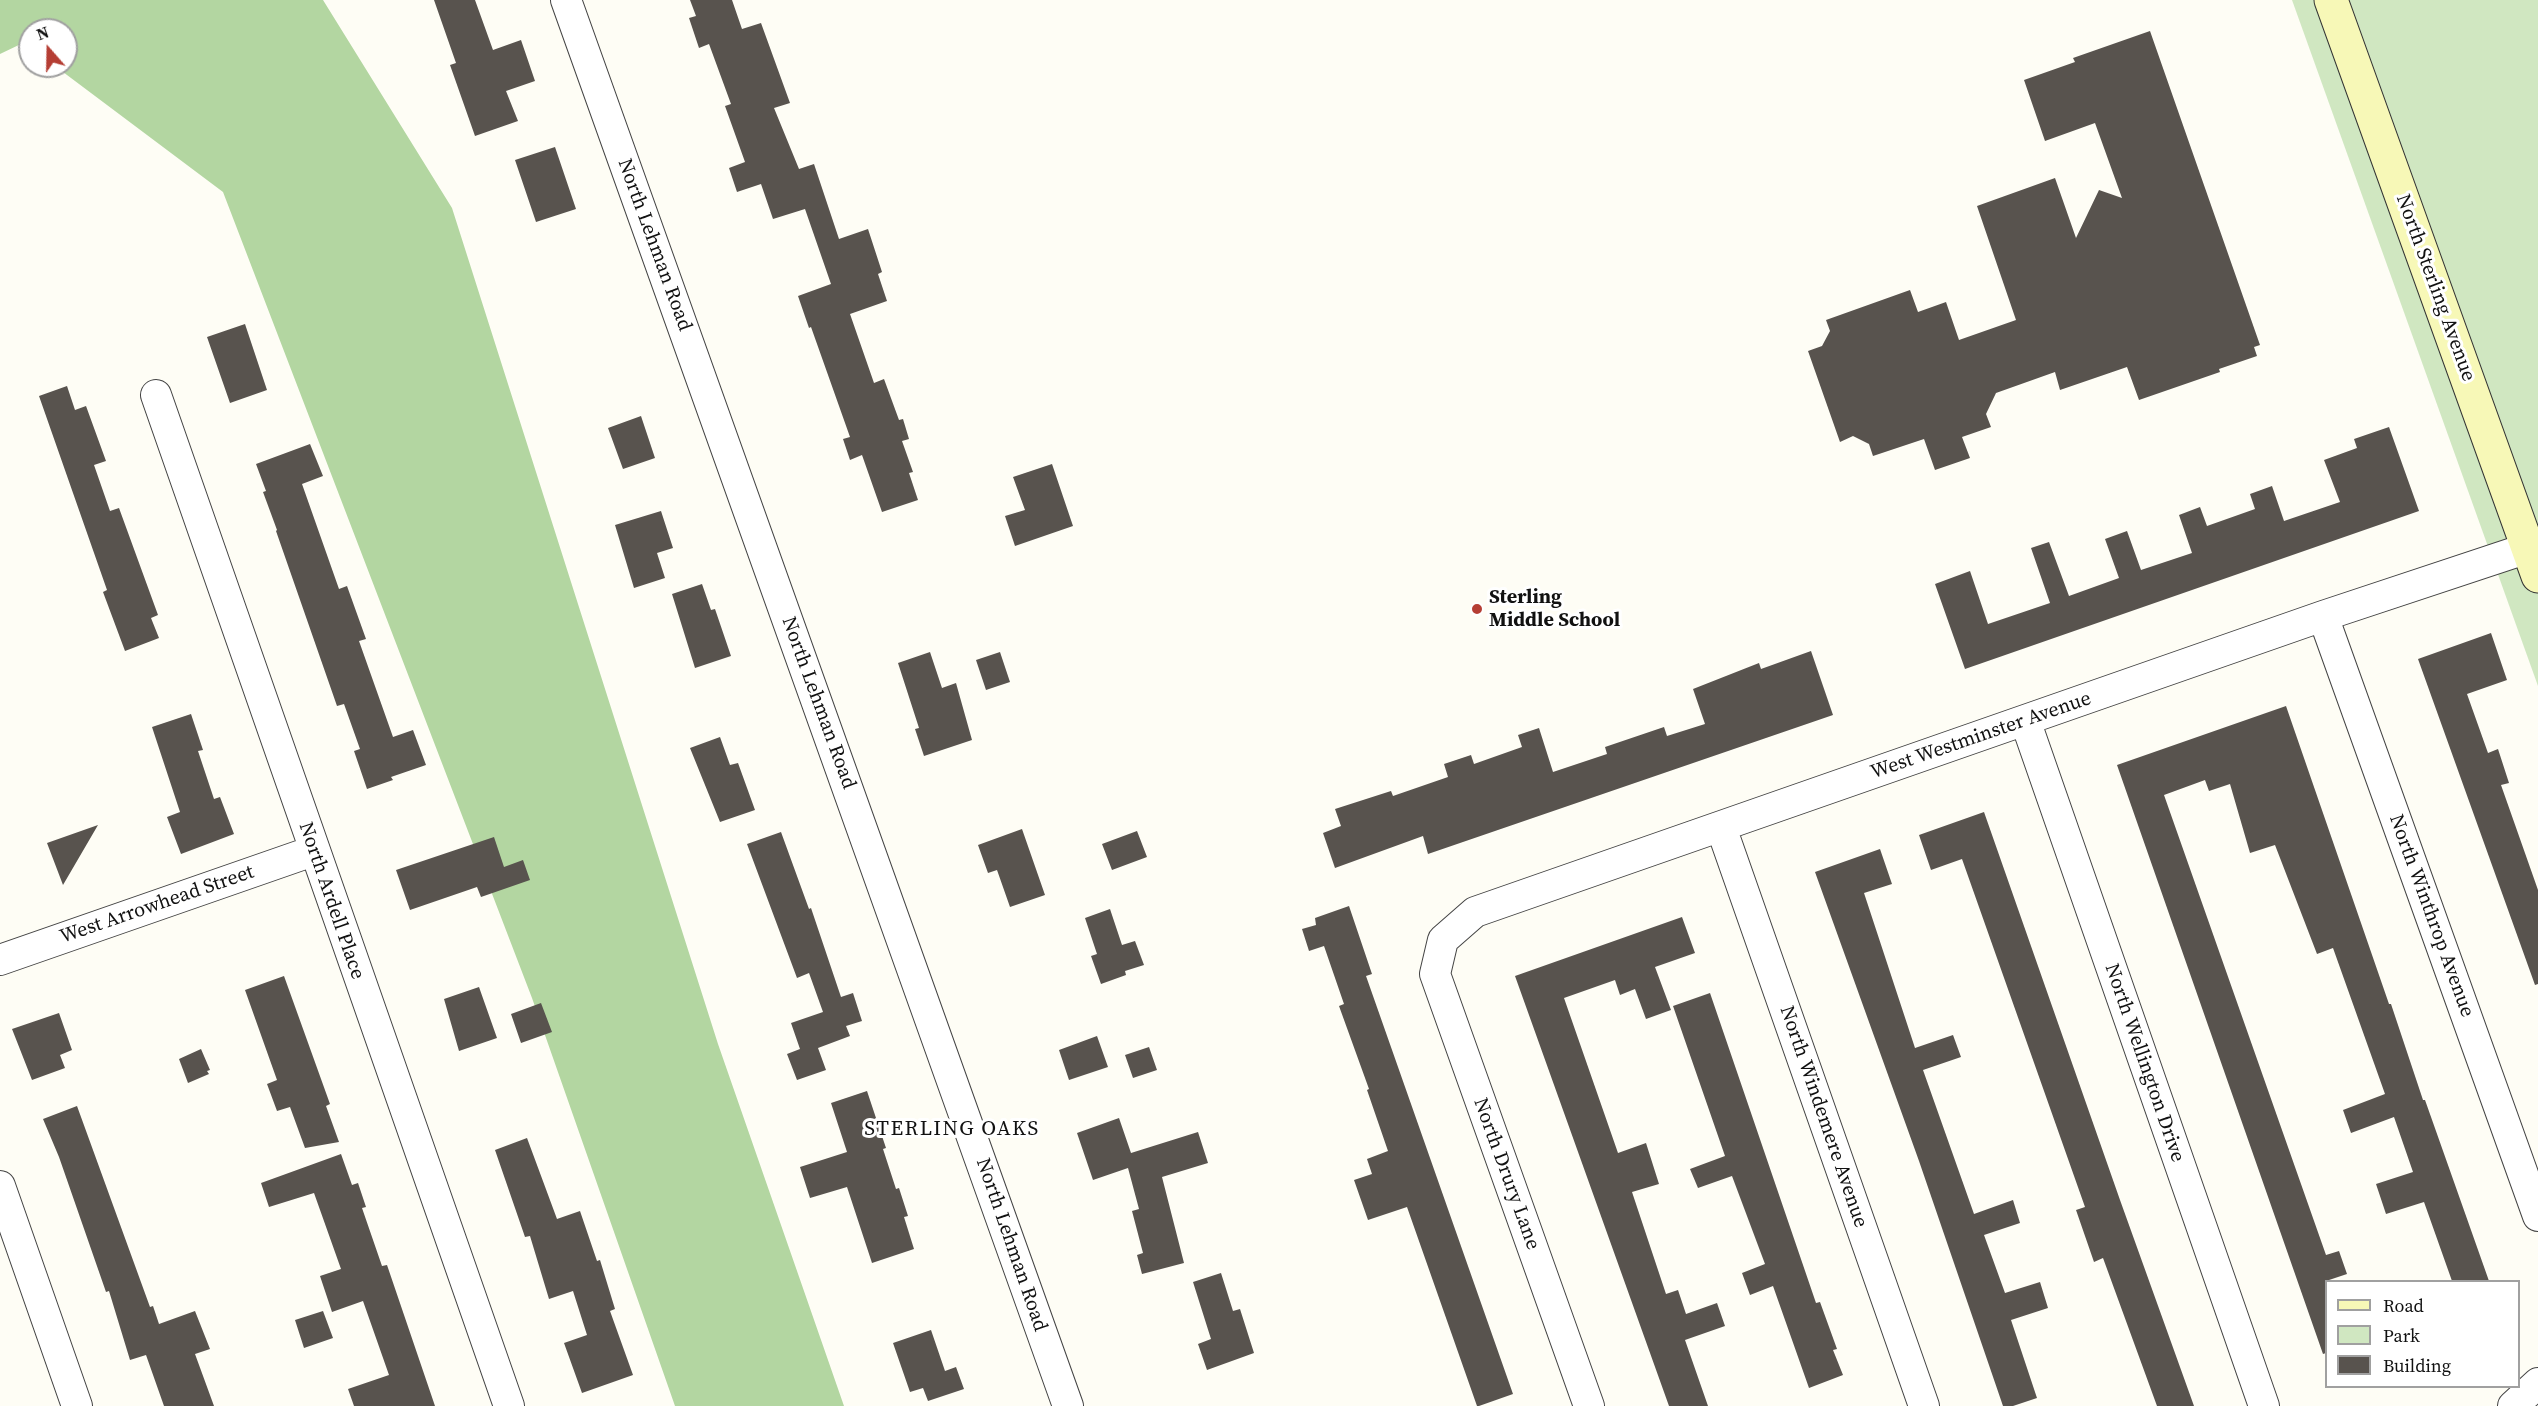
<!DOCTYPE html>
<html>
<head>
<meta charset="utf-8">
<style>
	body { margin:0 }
	#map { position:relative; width:2538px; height:1406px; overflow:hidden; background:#fefdf5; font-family:"Source Serif 4",serif }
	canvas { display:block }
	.legend { position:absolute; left:2325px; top:1280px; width:195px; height:108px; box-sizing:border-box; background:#fff; border:2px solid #a0a0a0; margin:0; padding:8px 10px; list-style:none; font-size:18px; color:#111 }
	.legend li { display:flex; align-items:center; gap:12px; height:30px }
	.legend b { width:30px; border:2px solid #a0a0a0 }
	.north { position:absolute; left:18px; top:18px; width:60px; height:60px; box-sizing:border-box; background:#fff; border:2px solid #a0a0a0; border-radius:50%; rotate:340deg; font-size:16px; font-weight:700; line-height:24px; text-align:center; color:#111 }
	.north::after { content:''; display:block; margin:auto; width:21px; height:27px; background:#b53e34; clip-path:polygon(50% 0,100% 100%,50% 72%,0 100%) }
</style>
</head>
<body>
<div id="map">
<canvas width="2538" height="1406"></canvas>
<ul class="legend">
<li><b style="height:8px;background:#f7f8b7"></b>Road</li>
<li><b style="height:16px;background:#d0e7c1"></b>Park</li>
<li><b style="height:16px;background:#58534e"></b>Building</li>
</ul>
<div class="north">N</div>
</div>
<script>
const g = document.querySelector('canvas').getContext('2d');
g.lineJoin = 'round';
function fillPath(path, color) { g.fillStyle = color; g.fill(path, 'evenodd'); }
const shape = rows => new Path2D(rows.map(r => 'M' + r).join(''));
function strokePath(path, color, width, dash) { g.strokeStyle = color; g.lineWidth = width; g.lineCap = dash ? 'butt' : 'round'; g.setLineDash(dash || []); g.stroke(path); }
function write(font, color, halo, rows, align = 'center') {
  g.font = font + ' "Source Serif 4",serif'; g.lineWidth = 6; g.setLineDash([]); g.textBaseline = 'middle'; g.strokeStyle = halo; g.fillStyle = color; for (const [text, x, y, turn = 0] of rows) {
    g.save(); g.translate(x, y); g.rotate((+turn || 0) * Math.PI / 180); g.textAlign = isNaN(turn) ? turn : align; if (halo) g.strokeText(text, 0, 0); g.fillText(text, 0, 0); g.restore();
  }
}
const green = shape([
	[2292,0,2538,0,2538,686]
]);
const forest = shape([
	[0,0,323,0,452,208,718,1044,844,1406,675,1406,532,998,223,192,55,66,66,66,66,30,30,30,30,48,23,43,0,54]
]);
const building = shape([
	[434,0,475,0,493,50,521,40,535,81,506,91,518,121,475,136,450,65,456,63],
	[690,0,732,0,742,29,761,23,790,103,774,108,799,169,814,164,839,239,868,229,882,272,878,274,887,301,850,314,874,383,884,379,899,420,903,419,909,439,902,441,913,472,909,473,918,500,882,512,862,455,850,460,843,439,850,437,811,327,809,328,798,296,831,284,805,209,773,219,761,184,737,192,729,168,745,162,725,106,731,104,709,44,699,48,689,18,696,16],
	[2150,31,2260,345,2254,347,2257,356,2219,369,2220,372,2139,400,2127,367,2060,390,2055,372,1996,393,1986,414,1991,427,1962,437,1970,458,1935,470,1924,439,1873,456,1869,444,1853,436,1840,442,1808,351,1822,346,1830,331,1826,320,1910,290,1918,312,1946,302,1959,340,2016,320,1977,206,2055,178,2076,238,2099,190,2122,198,2095,123,2045,141,2024,80,2075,62,2073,58],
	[555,147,576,209,536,222,515,160],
	[245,324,267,390,230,403,207,337],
	[67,386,75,410,86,406,106,461,94,465,110,511,119,508,158,615,151,618,159,638,125,651,103,592,107,590,39,396],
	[641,416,655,458,623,469,608,428],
	[2389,427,2419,511,1965,669,1935,584,1970,571,1988,624,2050,603,2031,548,2049,542,2069,596,2119,578,2105,539,2127,531,2141,570,2192,553,2179,515,2200,507,2207,526,2255,509,2250,494,2272,486,2284,521,2340,502,2324,460,2357,448,2354,439],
	[310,444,323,476,302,484,339,589,347,586,366,639,359,641,393,737,413,730,426,765,391,777,393,780,367,789,354,751,360,749,344,704,337,706,276,531,277,530,263,492,266,491,256,464],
	[1052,464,1073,526,1015,546,1005,516,1025,510,1013,477],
	[661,511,673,548,657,553,665,578,634,588,615,525],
	[702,584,711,610,715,609,731,656,695,668,672,594],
	[2491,633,2507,680,2467,694,2488,753,2498,749,2509,783,2501,785,2538,890,2538,984,2535,985,2418,659],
	[1811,651,1833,715,1428,854,1423,836,1335,868,1323,833,1341,826,1335,809,1391,791,1393,796,1448,777,1444,764,1471,755,1474,764,1522,747,1518,735,1539,728,1553,772,1607,754,1605,747,1664,727,1667,736,1705,724,1693,689,1759,663,1761,669],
	[930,652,942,688,956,683,972,740,924,756,915,729,919,728,898,663],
	[1000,652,1010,682,986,690,976,660],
	[2286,706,2389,1004,2391,1004,2423,1100,2425,1100,2489,1281,2452,1281,2424,1202,2386,1214,2376,1184,2413,1172,2394,1117,2351,1133,2343,1110,2385,1094,2333,948,2317,954,2275,845,2250,853,2230,784,2209,791,2205,780,2164,795,2326,1255,2339,1251,2347,1274,2326,1281,2326,1353,2323,1354,2117,765],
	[191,714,203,750,198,751,214,799,220,797,234,834,181,854,167,817,180,812,152,727],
	[720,737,730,765,738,763,755,810,720,822,690,748],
	[1984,812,2120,1200,2194,1406,2157,1406,2103,1258,2094,1262,2076,1210,2085,1207,1962,859,1931,870,1919,835],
	[98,825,63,885,47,843],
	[1022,829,1045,895,1010,907,997,870,988,873,978,845],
	[1137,831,1147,857,1112,870,1102,844],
	[781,832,809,909,811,908,841,997,853,993,862,1021,846,1026,850,1036,818,1048,826,1070,797,1080,787,1054,800,1049,791,1023,823,1012,809,973,797,978,747,844],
	[494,837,504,867,523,860,530,880,481,897,477,887,410,910,396,870],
	[1880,849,1892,884,1864,893,1915,1048,1953,1035,1961,1057,1923,1070,1974,1214,2013,1200,2020,1223,1984,1235,2005,1293,2040,1282,2048,1308,2011,1320,2037,1398,2013,1406,2003,1406,1919,1161,1815,872],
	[1349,906,1372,974,1366,976,1513,1394,1479,1406,1477,1406,1407,1207,1368,1220,1354,1180,1372,1174,1367,1159,1388,1151,1367,1090,1369,1089,1339,1006,1344,1004,1324,946,1309,951,1302,929,1316,925,1315,918],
	[1110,909,1122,945,1135,941,1144,965,1125,971,1126,975,1101,984,1091,956,1097,954,1085,918],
	[1682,917,1695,953,1655,967,1671,1010,1646,1019,1635,989,1620,995,1615,980,1564,998,1618,1153,1646,1143,1659,1184,1632,1192,1666,1294,1678,1290,1686,1314,1717,1303,1725,1326,1685,1340,1708,1406,1669,1406,1515,976],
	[284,976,330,1104,326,1106,339,1142,305,1148,290,1107,277,1111,267,1084,277,1080,245,990],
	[479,987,497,1038,459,1051,444,999],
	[1710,993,1816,1303,1820,1302,1837,1349,1833,1350,1843,1375,1809,1388,1773,1286,1750,1295,1742,1273,1765,1264,1732,1176,1698,1188,1690,1169,1725,1156,1673,1006],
	[541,1003,552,1032,521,1043,511,1014],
	[59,1013,72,1050,60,1055,65,1068,32,1080,12,1029],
	[1097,1036,1108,1067,1069,1080,1059,1050],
	[1149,1047,1157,1070,1133,1078,1125,1055],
	[201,1049,210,1070,207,1071,209,1074,188,1083,179,1059],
	[867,1091,886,1148,883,1149,896,1189,899,1188,908,1216,904,1217,914,1249,872,1263,847,1187,810,1198,800,1167,847,1152,831,1103],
	[77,1106,150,1307,153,1306,159,1324,195,1311,210,1349,195,1354,214,1406,164,1406,146,1355,130,1360,109,1291,106,1292,59,1157,43,1119],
	[1119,1118,1131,1153,1198,1132,1208,1163,1162,1177,1184,1263,1142,1274,1137,1255,1143,1253,1132,1211,1139,1209,1128,1168,1093,1180,1077,1133],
	[527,1138,557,1219,580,1211,597,1261,600,1260,615,1309,610,1311,633,1375,582,1393,564,1343,587,1335,573,1291,549,1299,530,1236,525,1237,495,1150],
	[341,1154,352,1185,358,1183,366,1207,362,1208,382,1266,387,1265,435,1406,354,1406,348,1389,389,1375,363,1301,332,1312,320,1276,341,1269,314,1193,269,1207,261,1183],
	[1221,1273,1233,1311,1240,1309,1254,1353,1207,1370,1198,1344,1211,1339,1193,1282],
	[323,1311,333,1338,304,1348,295,1320],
	[931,1330,945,1371,956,1367,964,1389,928,1401,923,1388,910,1392,893,1343]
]);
const street = shape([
	[566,0,1068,1406],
	[156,395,509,1406],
	[2323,616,2538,1216],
	[2025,720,2264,1406],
	[1721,827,1924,1406],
	[0,960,313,851],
	[0,1186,77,1406],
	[1589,1406,1435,974,1443,940,1475,912,2323,616,2528,548],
	[2513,1406,2538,1383]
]);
const secondary = shape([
	[2331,0,2538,576]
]);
const markers = [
	[1477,609,6,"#b53e34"]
];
const streetNames = [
	["North Lehman Road",654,245,70],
	["North Sterling Avenue",2435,288,70],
	["North Lehman Road",818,703,70],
	["West Westminster Avenue",1981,736,-19],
	["North Ardell Place",331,901,71],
	["West Arrowhead Street",157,905,-19],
	["North Winthrop Avenue",2431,916,70],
	["North Wellington Drive",2144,1063,71],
	["North Windemere Avenue",1823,1117,71],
	["North Drury Lane",1506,1174,70],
	["North Lehman Road",1011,1245,71]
];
const poiNames = [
	["Sterling",1489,598],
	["Middle School",1489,621]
];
const neighbourhoodNames = [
	["STERLING OAKS",952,1130]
];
fillPath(green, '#d0e7c1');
fillPath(forest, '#b3d6a1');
fillPath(building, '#58534e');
strokePath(street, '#444', 32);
strokePath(secondary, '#333', 35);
strokePath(street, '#fff', 30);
strokePath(secondary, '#f7f8b7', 33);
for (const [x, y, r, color] of markers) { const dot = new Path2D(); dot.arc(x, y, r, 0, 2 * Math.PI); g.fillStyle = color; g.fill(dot); strokePath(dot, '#fff', 2); }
write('20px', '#111', '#fff', streetNames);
write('bold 20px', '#111', '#fff', poiNames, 'left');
g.letterSpacing = '1.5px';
write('21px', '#111', '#fff', neighbourhoodNames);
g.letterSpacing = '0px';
</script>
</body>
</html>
